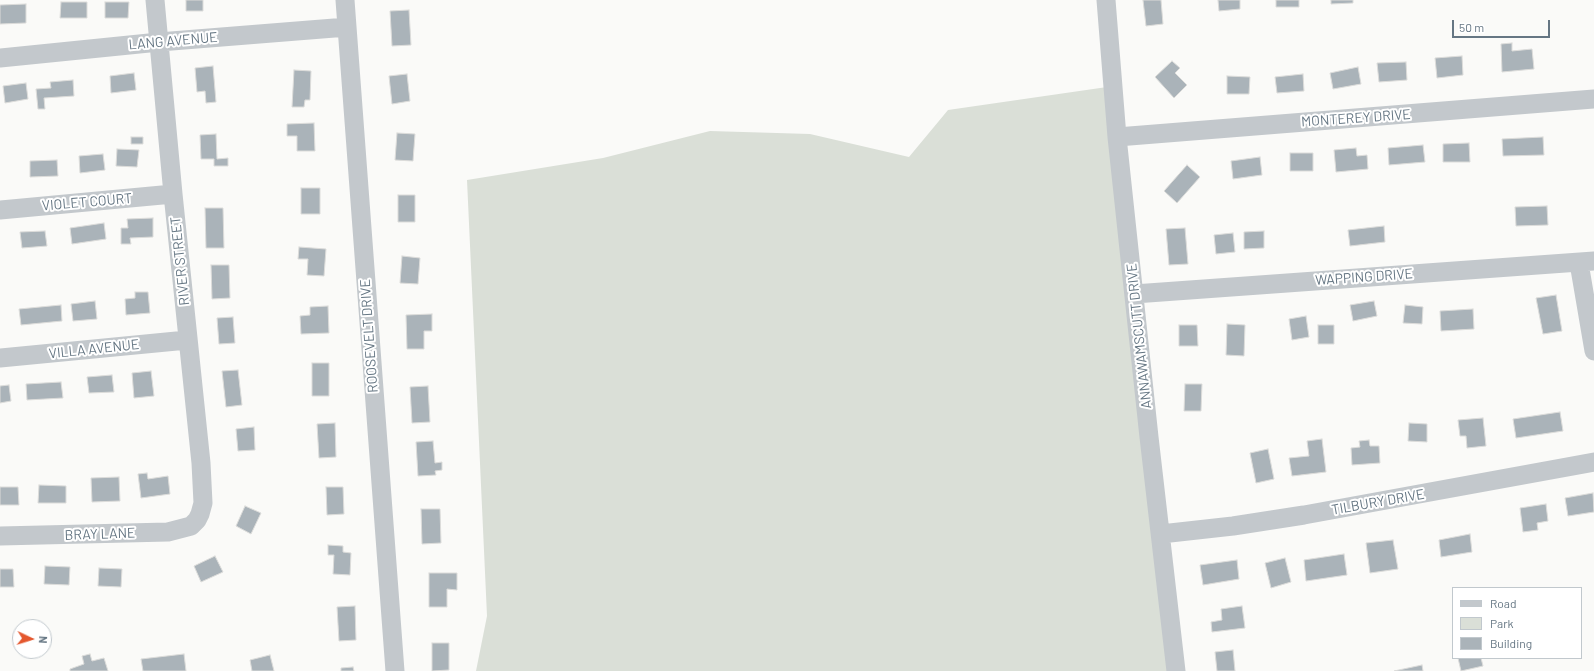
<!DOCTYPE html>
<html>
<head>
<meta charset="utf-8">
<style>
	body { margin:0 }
	#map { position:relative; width:1594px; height:671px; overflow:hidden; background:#fafaf8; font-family:Barlow,sans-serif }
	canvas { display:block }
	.legend { position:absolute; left:1452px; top:587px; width:130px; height:72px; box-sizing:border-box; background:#fff; border:1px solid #c1c8cd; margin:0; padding:5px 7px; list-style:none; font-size:12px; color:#657683 }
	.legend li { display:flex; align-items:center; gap:8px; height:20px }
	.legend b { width:20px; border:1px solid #c1c8cd }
	.north { position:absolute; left:12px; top:619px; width:40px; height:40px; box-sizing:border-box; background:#fff; border:1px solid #c1c8cd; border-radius:50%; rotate:94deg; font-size:11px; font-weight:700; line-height:16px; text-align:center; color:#657683 }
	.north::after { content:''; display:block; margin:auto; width:14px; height:18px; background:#e4572e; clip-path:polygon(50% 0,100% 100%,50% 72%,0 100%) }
	.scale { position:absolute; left:1452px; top:20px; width:98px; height:18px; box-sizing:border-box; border:2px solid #657683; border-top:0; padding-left:5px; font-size:12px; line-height:14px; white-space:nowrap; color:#657683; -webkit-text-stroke:3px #fff; paint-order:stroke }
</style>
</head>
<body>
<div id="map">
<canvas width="1594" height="671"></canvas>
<ul class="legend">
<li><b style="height:5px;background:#c3c8cc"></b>Road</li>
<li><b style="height:11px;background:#dadfd7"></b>Park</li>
<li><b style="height:11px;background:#aab3b9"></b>Building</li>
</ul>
<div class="north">N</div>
<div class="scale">50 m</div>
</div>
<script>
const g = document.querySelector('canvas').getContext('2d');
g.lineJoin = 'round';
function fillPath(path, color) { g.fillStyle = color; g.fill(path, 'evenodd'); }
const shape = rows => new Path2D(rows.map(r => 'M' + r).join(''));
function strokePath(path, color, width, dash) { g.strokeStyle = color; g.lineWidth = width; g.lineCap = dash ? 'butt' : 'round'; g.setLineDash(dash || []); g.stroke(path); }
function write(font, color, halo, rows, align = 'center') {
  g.font = font + ' Barlow,sans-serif'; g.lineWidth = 4; g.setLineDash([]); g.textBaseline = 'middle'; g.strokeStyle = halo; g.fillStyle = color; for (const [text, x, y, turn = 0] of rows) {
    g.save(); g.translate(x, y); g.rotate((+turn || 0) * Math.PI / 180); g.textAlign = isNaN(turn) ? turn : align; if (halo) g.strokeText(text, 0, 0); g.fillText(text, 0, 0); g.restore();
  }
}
const green = shape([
	[1107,87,1174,671,476,671,487,616,467,180,603,158,710,131,810,134,909,157,948,110]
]);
const building = shape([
	[186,0,203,0,203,11,186,11,186,0],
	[1143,0,1161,0,1163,24,1146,26,1143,0],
	[1218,0,1240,0,1240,9,1219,11,1218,0],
	[1276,0,1299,0,1299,7,1276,7,1276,0],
	[1331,0,1353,0,1353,3,1331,4,1331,0],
	[61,2,87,2,87,18,60,18,61,2],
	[105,2,129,2,128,18,105,18,105,2],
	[26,4,26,23,0,24,0,5,26,4],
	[409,10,411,45,392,46,390,11,409,10],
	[1512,43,1512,51,1532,49,1534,69,1502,72,1501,44,1512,43],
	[1462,56,1463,75,1437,78,1435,58,1462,56],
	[1172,61,1180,68,1175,73,1187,85,1174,98,1155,77,1172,61],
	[1406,62,1407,80,1379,82,1377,63,1406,62],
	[213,66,216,102,206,103,205,91,197,92,195,68,213,66],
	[1358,67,1361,84,1333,89,1330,73,1358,67],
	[294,70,311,71,310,100,305,100,304,107,292,107,294,70],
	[134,73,136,90,111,93,110,76,134,73],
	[407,74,410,101,392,104,389,76,407,74],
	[1303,74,1304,91,1277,93,1275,77,1303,74],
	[1227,76,1250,77,1249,94,1227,94,1227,76],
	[73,80,74,96,44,98,45,109,38,109,36,89,51,88,50,82,73,80],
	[26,83,28,99,5,103,3,86,26,83],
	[314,123,315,151,297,151,297,136,287,136,287,124,314,123],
	[397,133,415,134,413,161,395,160,397,133],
	[216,134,217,159,228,158,228,166,214,166,214,159,201,159,200,135,216,134],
	[131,137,143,137,143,144,131,144,131,137],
	[1543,137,1544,155,1503,156,1502,139,1543,137],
	[1469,143,1470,162,1443,162,1443,144,1469,143],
	[1423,145,1425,162,1389,165,1388,148,1423,145],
	[1356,148,1357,156,1367,155,1368,169,1336,172,1334,150,1356,148],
	[117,149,139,150,137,167,116,166,117,149],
	[1290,153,1313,153,1313,171,1290,171,1290,153],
	[103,154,105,170,80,173,79,156,103,154],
	[1260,157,1262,175,1233,179,1231,161,1260,157],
	[57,160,58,176,30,177,30,161,57,160],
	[1187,165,1200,177,1177,203,1164,191,1187,165],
	[301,188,320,188,320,214,301,214,301,188],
	[398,195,415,195,415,222,398,222,398,195],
	[1547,206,1548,225,1516,226,1515,207,1547,206],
	[205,208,223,208,224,248,206,248,205,208],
	[153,218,153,237,130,238,131,244,121,244,121,228,128,228,127,219,153,218],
	[104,223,106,239,72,244,70,228,104,223],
	[1384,226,1385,242,1350,246,1348,230,1384,226],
	[1185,228,1188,264,1169,265,1166,229,1185,228],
	[45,231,47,246,22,248,20,232,45,231],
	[1264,231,1264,248,1244,249,1244,232,1264,231],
	[1233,233,1235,252,1216,254,1214,235,1233,233],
	[299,247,326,249,324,276,307,275,308,259,298,259,299,247],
	[402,256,420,258,418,284,400,283,402,256],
	[211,265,229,265,230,298,212,299,211,265],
	[135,292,148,292,150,313,126,315,125,299,135,298,135,292],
	[1556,295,1562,331,1543,334,1536,298,1556,295],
	[95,301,97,319,73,321,71,304,95,301],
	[1374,301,1377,316,1353,321,1350,305,1374,301],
	[61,305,62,321,21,325,19,309,61,305],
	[1405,305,1423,307,1422,324,1403,323,1405,305],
	[328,306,329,333,301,334,300,316,310,315,310,307,328,306],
	[1473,309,1474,329,1441,331,1440,311,1473,309],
	[432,314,432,331,424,331,424,349,407,349,406,315,432,314],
	[1306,316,1309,337,1292,340,1289,319,1306,316],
	[233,317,235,343,219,344,217,318,233,317],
	[1227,324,1245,325,1244,356,1226,355,1227,324],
	[1179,325,1197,325,1198,346,1179,346,1179,325],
	[1318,325,1334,325,1334,344,1318,344,1318,325],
	[312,363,329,363,329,396,312,396,312,363],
	[238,370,242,405,226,407,222,371,238,370],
	[151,371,154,396,134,398,132,373,151,371],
	[112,375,114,392,89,393,87,377,112,375],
	[61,382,63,398,27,400,26,384,61,382],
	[1185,384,1202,384,1201,411,1184,411,1185,384],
	[9,385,11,401,0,403,0,386,9,385],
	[428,386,430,422,412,423,410,387,428,386],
	[1560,412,1563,431,1516,438,1513,419,1560,412],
	[1483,418,1486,446,1467,448,1466,436,1460,436,1458,420,1483,418],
	[335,423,336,457,319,458,317,424,335,423],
	[1409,423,1427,424,1427,442,1408,441,1409,423],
	[254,427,255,450,238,451,236,429,254,427],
	[1322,439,1326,472,1292,476,1289,458,1309,456,1307,441,1322,439],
	[1369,440,1370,446,1379,446,1380,463,1352,465,1351,448,1360,447,1359,441,1369,440],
	[433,441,435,463,442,462,442,470,435,471,436,475,418,476,416,442,433,441],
	[1268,449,1274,479,1256,483,1250,453,1268,449],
	[147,473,148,479,168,476,170,494,141,498,138,474,147,473],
	[119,477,120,501,92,502,91,478,119,477],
	[39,485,66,486,66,503,38,503,39,485],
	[0,487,18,487,19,505,0,505,0,487],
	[326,487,343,487,344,514,327,515,326,487],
	[1593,493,1594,512,1568,516,1565,498,1593,493],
	[1546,504,1548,521,1537,523,1538,530,1523,532,1520,508,1546,504],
	[245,506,261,513,251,534,236,526,245,506],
	[421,509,440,509,441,543,422,544,421,509],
	[1470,534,1472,552,1441,557,1439,540,1470,534],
	[1393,540,1398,569,1370,573,1366,543,1393,540],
	[328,545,343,546,343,552,351,553,350,575,333,574,334,555,328,555,328,545],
	[1344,554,1347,575,1306,581,1304,560,1344,554],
	[215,556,223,572,201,582,194,566,215,556],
	[1285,558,1291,582,1271,588,1265,563,1285,558],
	[1237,560,1239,579,1203,585,1200,565,1237,560],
	[45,566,70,567,69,585,44,584,45,566],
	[99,568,122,569,121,587,98,586,99,568],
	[0,569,13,569,14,587,0,587,0,569],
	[429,573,457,573,457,590,447,589,447,607,429,607,429,573],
	[355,606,356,640,339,641,337,607,355,606],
	[1242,606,1245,628,1212,632,1211,622,1222,620,1221,609,1242,606],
	[432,643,449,643,449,670,432,671,432,643],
	[1233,650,1235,671,1217,671,1215,652,1233,650],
	[90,654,92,661,104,658,108,671,70,671,70,669,84,664,82,656,90,654],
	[184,654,186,671,143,671,141,659,184,654],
	[270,655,274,671,252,671,250,660,270,655],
	[1458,658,1481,658,1483,666,1461,671,1458,658],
	[1422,665,1423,671,1394,671,1422,665],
	[353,667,354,671,341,671,341,668,353,667]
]);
const minor = shape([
	[345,0,395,671],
	[1106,0,1117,137,1149,437,1176,671],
	[0,58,159,42,347,27],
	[1117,137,1594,99],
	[0,210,173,194],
	[1579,263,1594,351],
	[1134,294,1594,261],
	[0,358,187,340],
	[1161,534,1233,526,1304,515,1594,462],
	[0,536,168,532,191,526,197,520,200,514,203,503,201,463,173,194,155,0]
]);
const streetNames = [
	["LANG AVENUE",173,41,-5],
	["MONTEREY DRIVE",1356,118,-4],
	["VIOLET COURT",87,202,-5],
	["RIVER STREET",180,261,-96],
	["WAPPING DRIVE",1364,277,-4],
	["ROOSEVELT DRIVE",369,336,-94],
	["ANNAWAMSCUTT DRIVE",1139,336,-96],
	["VILLA AVENUE",94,349,-6],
	["TILBURY DRIVE",1378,502,-10],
	["BRAY LANE",100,534,-2]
];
fillPath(green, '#dadfd7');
fillPath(building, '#aab3b9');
strokePath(building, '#dcdcda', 1);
strokePath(minor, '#c3c8cc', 19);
write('14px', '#657683', '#fff', streetNames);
</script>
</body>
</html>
